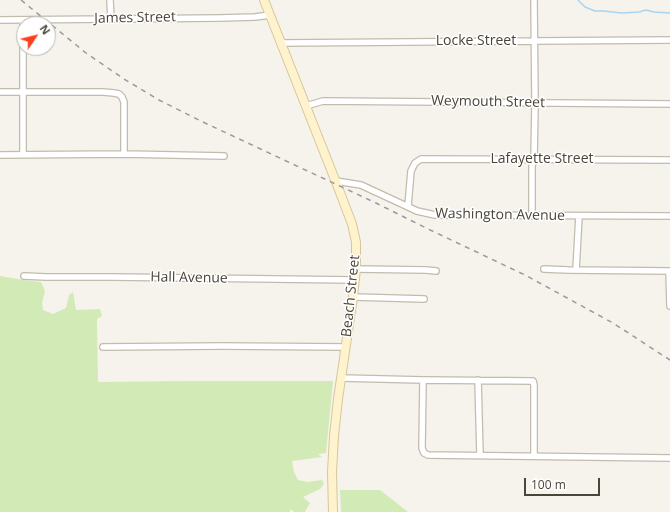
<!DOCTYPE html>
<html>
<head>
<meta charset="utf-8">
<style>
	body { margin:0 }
	#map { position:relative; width:670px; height:512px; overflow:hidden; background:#f6f3ec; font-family:"Open Sans",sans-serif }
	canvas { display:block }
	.north { position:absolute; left:16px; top:16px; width:40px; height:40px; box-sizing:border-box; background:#fff; border:1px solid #b7b4b0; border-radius:50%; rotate:55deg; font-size:11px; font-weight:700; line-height:16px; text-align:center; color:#4b4439 }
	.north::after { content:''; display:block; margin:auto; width:14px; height:18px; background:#fc3f1d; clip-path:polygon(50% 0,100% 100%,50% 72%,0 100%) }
	.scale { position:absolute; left:524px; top:478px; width:76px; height:18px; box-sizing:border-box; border:2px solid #4b4439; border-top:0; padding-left:5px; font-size:12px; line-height:14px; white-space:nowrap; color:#4b4439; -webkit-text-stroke:3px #fff; paint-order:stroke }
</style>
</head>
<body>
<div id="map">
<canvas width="670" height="512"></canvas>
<div class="north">N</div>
<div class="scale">100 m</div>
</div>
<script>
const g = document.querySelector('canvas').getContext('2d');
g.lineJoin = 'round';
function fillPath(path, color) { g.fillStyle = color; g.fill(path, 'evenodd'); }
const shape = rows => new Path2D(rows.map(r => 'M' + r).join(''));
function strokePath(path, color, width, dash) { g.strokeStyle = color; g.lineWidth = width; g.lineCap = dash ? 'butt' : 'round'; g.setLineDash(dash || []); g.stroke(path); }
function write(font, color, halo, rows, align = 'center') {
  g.font = font + ' "Open Sans",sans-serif'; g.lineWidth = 3; g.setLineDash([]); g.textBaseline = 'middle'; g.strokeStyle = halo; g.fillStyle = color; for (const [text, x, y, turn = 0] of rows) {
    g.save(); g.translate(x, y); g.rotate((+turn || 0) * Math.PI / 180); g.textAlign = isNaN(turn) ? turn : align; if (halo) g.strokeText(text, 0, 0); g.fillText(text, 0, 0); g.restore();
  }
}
const green = shape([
	[0,276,23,280,41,282,45,291,42,303,43,310,53,314,66,308,69,295,73,292,76,310,100,309,102,316,97,319,98,382,185,381,333,381,326,453,318,454,322,457,292,461,294,472,298,480,308,482,322,480,324,484,320,489,303,497,310,503,305,512,294,512,290,509,290,512,0,512],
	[340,490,380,490,408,512,341,512]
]);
const stream = shape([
	[578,0,585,7,595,11,604,11,621,13,639,12,646,10,654,12,670,13]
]);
const minor = shape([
	[110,0,111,19],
	[0,20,220,18,255,17,270,15],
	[23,20,23,155],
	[281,43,534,41,670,40],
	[0,92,103,92,114,93,119,94,122,97,124,102,124,154],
	[306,106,323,101,670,104],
	[0,155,124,154,224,156],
	[336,181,361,185,417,211,435,215,670,216],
	[408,206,411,171,415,163,421,159,670,160],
	[532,216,532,166,534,159,535,103,534,0],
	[356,269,426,270,436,271],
	[544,269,568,270,670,271],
	[576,270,579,216],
	[669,271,670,306],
	[24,276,46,277,112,277,355,280],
	[353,297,424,299],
	[103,347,222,346,346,347],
	[341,378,423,380,532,381,533,381,534,385,534,456],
	[423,380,422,448,424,453,428,455,670,458],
	[478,380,480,455]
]);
const secondary = shape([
	[264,0,341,195,352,224,356,242,356,269,353,297,338,399,334,436,332,472,333,512]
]);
const rail = shape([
	[21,0,86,53,124,79,159,100,205,123,376,203,426,228,525,275,613,323,670,360]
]);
const streetNames = [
	["James Street",135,18,-1],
	["Locke Street",476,41],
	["Weymouth Street",488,102,1],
	["Lafayette Street",542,159],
	["Washington Avenue",500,215,1],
	["Hall Avenue",189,278,1],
	["Beach Street",351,296,-84]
];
fillPath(green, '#d2eab5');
strokePath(stream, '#a9d4f2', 1.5);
strokePath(minor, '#c2bbae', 8);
strokePath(secondary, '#d6c79b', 10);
strokePath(minor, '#fff', 5.5);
strokePath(secondary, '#fff3cd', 8);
strokePath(rail, '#9a9a9a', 1.5, [5, 5]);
write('14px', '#4b4439', '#fff', streetNames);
</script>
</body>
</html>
